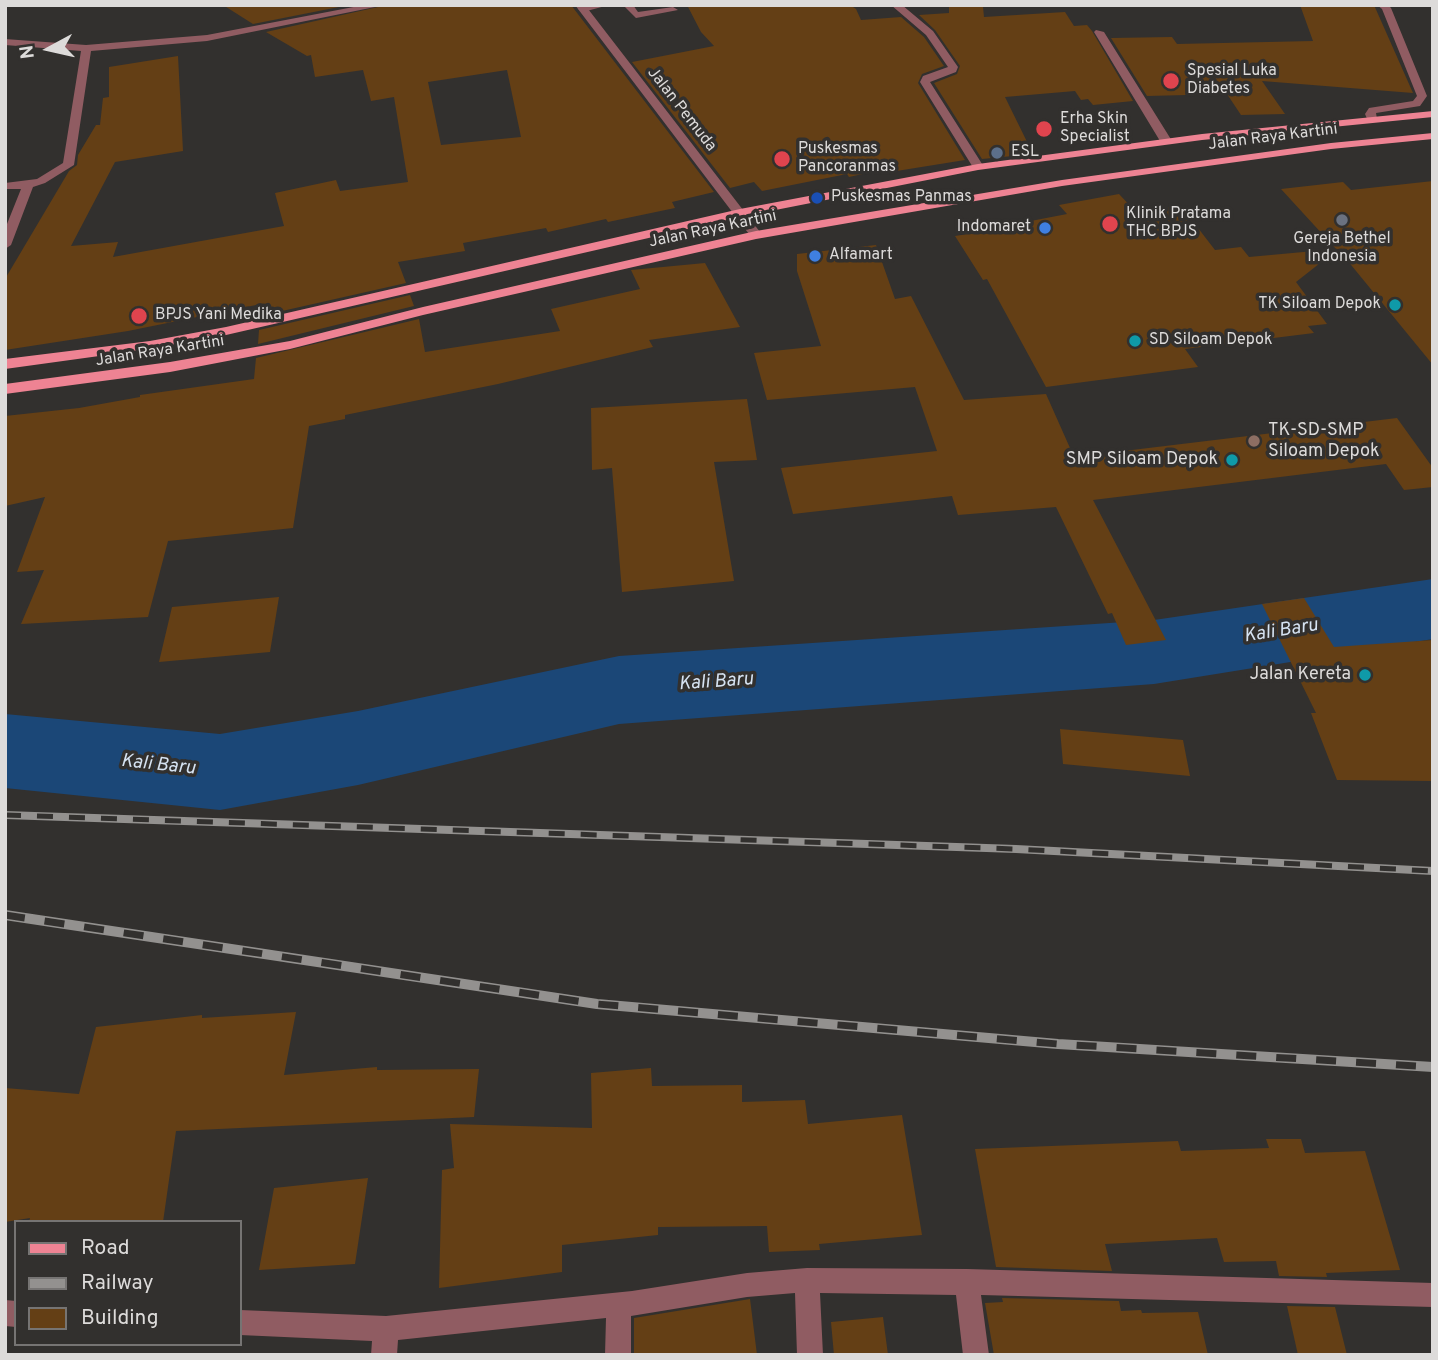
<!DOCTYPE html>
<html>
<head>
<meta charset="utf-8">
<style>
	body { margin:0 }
	#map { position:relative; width:1438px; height:1360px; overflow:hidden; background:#32302e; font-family:Overpass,sans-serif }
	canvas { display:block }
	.frame { position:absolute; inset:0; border:7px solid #dddbda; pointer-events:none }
	.legend { position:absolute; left:14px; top:1220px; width:228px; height:126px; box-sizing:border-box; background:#32302e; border:2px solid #767473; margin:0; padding:9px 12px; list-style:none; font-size:21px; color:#dddbda }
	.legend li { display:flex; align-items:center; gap:14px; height:35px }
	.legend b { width:35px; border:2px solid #767473 }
	.north { position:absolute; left:14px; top:14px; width:70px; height:70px; -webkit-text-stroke:5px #32302e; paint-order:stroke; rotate:262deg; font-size:19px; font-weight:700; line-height:28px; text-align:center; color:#dddbda }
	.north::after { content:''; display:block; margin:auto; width:24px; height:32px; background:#dddbda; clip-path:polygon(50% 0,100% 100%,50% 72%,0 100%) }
</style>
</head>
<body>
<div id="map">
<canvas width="1438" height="1360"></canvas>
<div class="frame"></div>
<ul class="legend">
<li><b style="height:9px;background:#ee8393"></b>Road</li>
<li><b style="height:9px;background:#93918f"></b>Railway</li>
<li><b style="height:19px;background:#643f15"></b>Building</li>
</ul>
<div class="north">N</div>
</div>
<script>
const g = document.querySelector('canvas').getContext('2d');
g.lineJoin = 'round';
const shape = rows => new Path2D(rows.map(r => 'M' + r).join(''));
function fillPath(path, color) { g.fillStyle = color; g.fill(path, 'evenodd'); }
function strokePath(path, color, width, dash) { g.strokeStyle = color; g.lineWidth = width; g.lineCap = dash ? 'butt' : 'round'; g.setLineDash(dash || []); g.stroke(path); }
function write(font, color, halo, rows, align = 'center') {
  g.font = font + ' Overpass,sans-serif'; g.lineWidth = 7; g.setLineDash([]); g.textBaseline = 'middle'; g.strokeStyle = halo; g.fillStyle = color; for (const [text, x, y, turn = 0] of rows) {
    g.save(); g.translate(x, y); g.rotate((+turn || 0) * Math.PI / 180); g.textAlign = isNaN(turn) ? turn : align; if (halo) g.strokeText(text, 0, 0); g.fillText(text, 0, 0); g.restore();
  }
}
const river = shape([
	[1433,579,1433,639,1154,684,619,724,358,785,220,810,5,788,5,714,220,734,358,711,619,656,1154,620,1433,579]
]);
const building = shape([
	[223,5,349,5,253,24],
	[387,5,571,5,714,192,672,202,675,208,608,222,606,219,548,232,546,228,463,243,465,251,398,262,406,283,260,316,261,304,128,331,5,350,5,279,69,171,77,165,78,155,96,125,100,125,103,98,109,97,109,67,178,56,183,151,115,162,71,246,118,242,113,257,284,226,275,193,336,180,340,191,408,182,394,97,371,101,363,70,315,77,311,55,307,56,266,32],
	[507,70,521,137,441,145,428,82],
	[687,5,850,5,856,9,861,20,901,17,924,37,944,66,922,74,918,83,965,160,878,174,876,171,849,177,847,174,762,191,754,182,730,188,632,62,714,46,701,32],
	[949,5,983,7,984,17,1065,12,1074,26,1087,25,1092,31,1133,101,1093,105,1088,99,1081,100,1075,91,1005,97,1033,154,982,159,934,83,957,74,960,66,935,30,919,15,949,13],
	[1300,5,1374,5,1413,93,1262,81,1285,114,1241,115,1227,94,1147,96,1111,38,1172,37,1177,44,1313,41],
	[1433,181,1433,365,1338,249,1296,282,1327,324,1308,326,1314,333,1185,349,1198,367,1046,387,987,279,983,280,955,236,1012,227,1010,225,1067,214,1059,205,1119,194,1135,211,1181,206,1215,250,1241,247,1249,257,1336,249,1281,189,1343,182,1351,190],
	[876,245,895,299,911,296,964,400,1046,394,1074,457,1397,418,1433,468,1433,487,1404,490,1386,464,1093,500,1166,640,1126,645,1112,613,1108,614,1056,507,958,515,952,496,793,514,781,468,937,451,915,387,767,400,754,353,821,346,797,271,797,254],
	[705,263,740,327,649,340,653,347,498,384,345,415,345,419,309,426,293,528,168,541,148,617,21,624,44,570,17,572,45,497,5,506,5,416,79,408,140,397,140,395,254,379,256,358,419,319,425,352,560,331,551,309,640,289,631,270],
	[410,295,414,306,258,344,259,330],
	[747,399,757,460,714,462,734,581,622,592,612,468,592,470,591,408],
	[279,597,270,652,159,662,172,607],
	[1304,598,1334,647,1433,640,1433,781,1337,780,1311,713,1316,713,1262,604],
	[1060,729,1183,740,1190,776,1063,764],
	[296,1012,284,1075,377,1067,377,1070,479,1069,474,1117,176,1131,163,1222,29,1222,30,1218,5,1222,5,1088,79,1094,96,1027,202,1015,202,1018],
	[651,1068,652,1086,742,1085,742,1102,805,1100,808,1124,902,1115,922,1235,819,1244,820,1250,769,1252,767,1226,658,1227,658,1235,562,1245,562,1272,439,1288,442,1170,454,1168,450,1124,592,1128,591,1073],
	[1266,1139,1301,1139,1305,1153,1365,1151,1400,1270,1326,1273,1327,1277,1279,1276,1276,1261,1224,1262,1217,1238,1105,1244,1112,1271,996,1267,975,1149,1178,1141,1181,1151,1269,1148],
	[368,1178,355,1264,259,1270,274,1188],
	[1002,1298,1119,1301,1121,1311,1141,1310,1142,1313,1198,1312,1208,1355,994,1355,985,1303,1003,1302],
	[750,1299,757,1355,634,1355,634,1318],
	[1287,1306,1335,1307,1347,1355,1298,1355],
	[883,1317,888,1355,834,1355,831,1322]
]);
const service = shape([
	[588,5,609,5,583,12,578,9,588,5],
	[623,5,633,5,638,12,673,7,678,10,636,18,623,5],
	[1377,5,1388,5,1391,8,1427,96,1420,106,1376,113,1377,119,1372,122,1368,121,1365,114,1369,108,1413,101,1417,96,1382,9,1377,5]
]);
const minor = shape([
	[364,5,385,5,207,41,91,51,74,165,45,183,33,187,11,245,5,249,5,229,21,189,5,189,5,183,37,179,63,163,81,51,5,45,5,39,86,45,207,35,364,5],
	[575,5,585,5,760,232,760,238,752,238,575,5],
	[891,5,902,5,933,31,958,67,956,72,930,82,984,167,982,169,974,169,920,82,923,76,948,67,926,35,891,5],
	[1096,30,1104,32,1172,141,1170,143,1160,141,1094,32,1096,30],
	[807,1268,967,1269,1433,1283,1433,1307,981,1295,989,1355,963,1355,956,1295,820,1293,823,1355,797,1355,795,1293,747,1297,631,1316,631,1355,605,1355,606,1318,398,1340,397,1355,371,1355,372,1341,240,1335,240,1310,386,1316,632,1291,747,1273,807,1268],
	[5,1300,16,1301,16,1327,5,1326,5,1300]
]);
const primary = shape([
	[1433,111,1433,117,1202,140,978,170,740,217,226,335,150,349,5,369,5,359,150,341,226,327,740,209,978,164,1202,134,1433,111],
	[1433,133,1433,139,1331,149,1062,186,756,239,423,315,290,349,170,372,5,394,5,384,170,362,290,341,423,307,756,231,1062,180,1331,143,1433,133]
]);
const railFar1 = shape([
	[5,815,1016,849,1433,871]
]);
const rail = shape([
	[5,915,597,1004,1058,1044,1433,1067]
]);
const markers = [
	[1171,81,9,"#e0444e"],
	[1044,129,9,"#e0444e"],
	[997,153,7,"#5c6f8a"],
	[782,159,9,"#e0444e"],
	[817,198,7,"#1a4fb4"],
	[1342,220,7,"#6b7280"],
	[1110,224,9,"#e0444e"],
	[1045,228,7,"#3f7fe0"],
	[815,256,7,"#3f7fe0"],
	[1395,305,7,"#0f9aa8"],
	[139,316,9,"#e0444e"],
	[1135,341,7,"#0f9aa8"],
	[1254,441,7,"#8d6e63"],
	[1232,460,7,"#0f9aa8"],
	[1365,675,7,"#0f9aa8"]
];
const farPoinames = [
	["Spesial Luka",1187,72],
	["Diabetes",1187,90],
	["Erha Skin",1060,120],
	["Specialist",1060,138],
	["Puskesmas",798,150],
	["Pancoranmas",798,168],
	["ESL",1011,153],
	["Puskesmas Panmas",831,198],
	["Klinik Pratama",1126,215],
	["THC BPJS",1126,233],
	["Indomaret",1031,228,"right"],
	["Gereja Bethel",1342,240,"center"],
	["Indonesia",1342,258,"center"],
	["Alfamart",829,256],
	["TK Siloam Depok",1381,305,"right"],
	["BPJS Yani Medika",155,316],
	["SD Siloam Depok",1149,341]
];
const farStreetnames = [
	["Jalan Pemuda",681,110,52],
	["Jalan Raya Kartini",1273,138,-7],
	["Jalan Raya Kartini",713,230,-12],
	["Jalan Raya Kartini",160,352,-9]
];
const poiNames = [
	["TK-SD-SMP",1268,431,"left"],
	["Siloam Depok",1268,452,"left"],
	["SMP Siloam Depok",1218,460],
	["Jalan Kereta",1351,675]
];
const waterNames = [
	["Kali Baru",1281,632,-9],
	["Kali Baru",716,683,-4],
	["Kali Baru",158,766,6]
];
fillPath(river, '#1b4777');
fillPath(building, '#643f15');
fillPath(service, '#905c62');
fillPath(minor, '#905c62');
fillPath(primary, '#ee8393');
strokePath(railFar1, '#93918f', 8);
strokePath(rail, '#93918f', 10);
strokePath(railFar1, '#32302e', 5, [16]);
strokePath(rail, '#32302e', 7, [20]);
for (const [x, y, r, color] of markers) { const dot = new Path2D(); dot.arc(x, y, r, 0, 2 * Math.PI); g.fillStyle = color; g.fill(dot); strokePath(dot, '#32302e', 2.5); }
write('16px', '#dddbda', '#32302e', farPoinames, 'left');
write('16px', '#dddbda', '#32302e', farStreetnames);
write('18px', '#dddbda', '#32302e', poiNames, 'right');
write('italic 19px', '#d6e3f2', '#32302e', waterNames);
</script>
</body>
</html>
